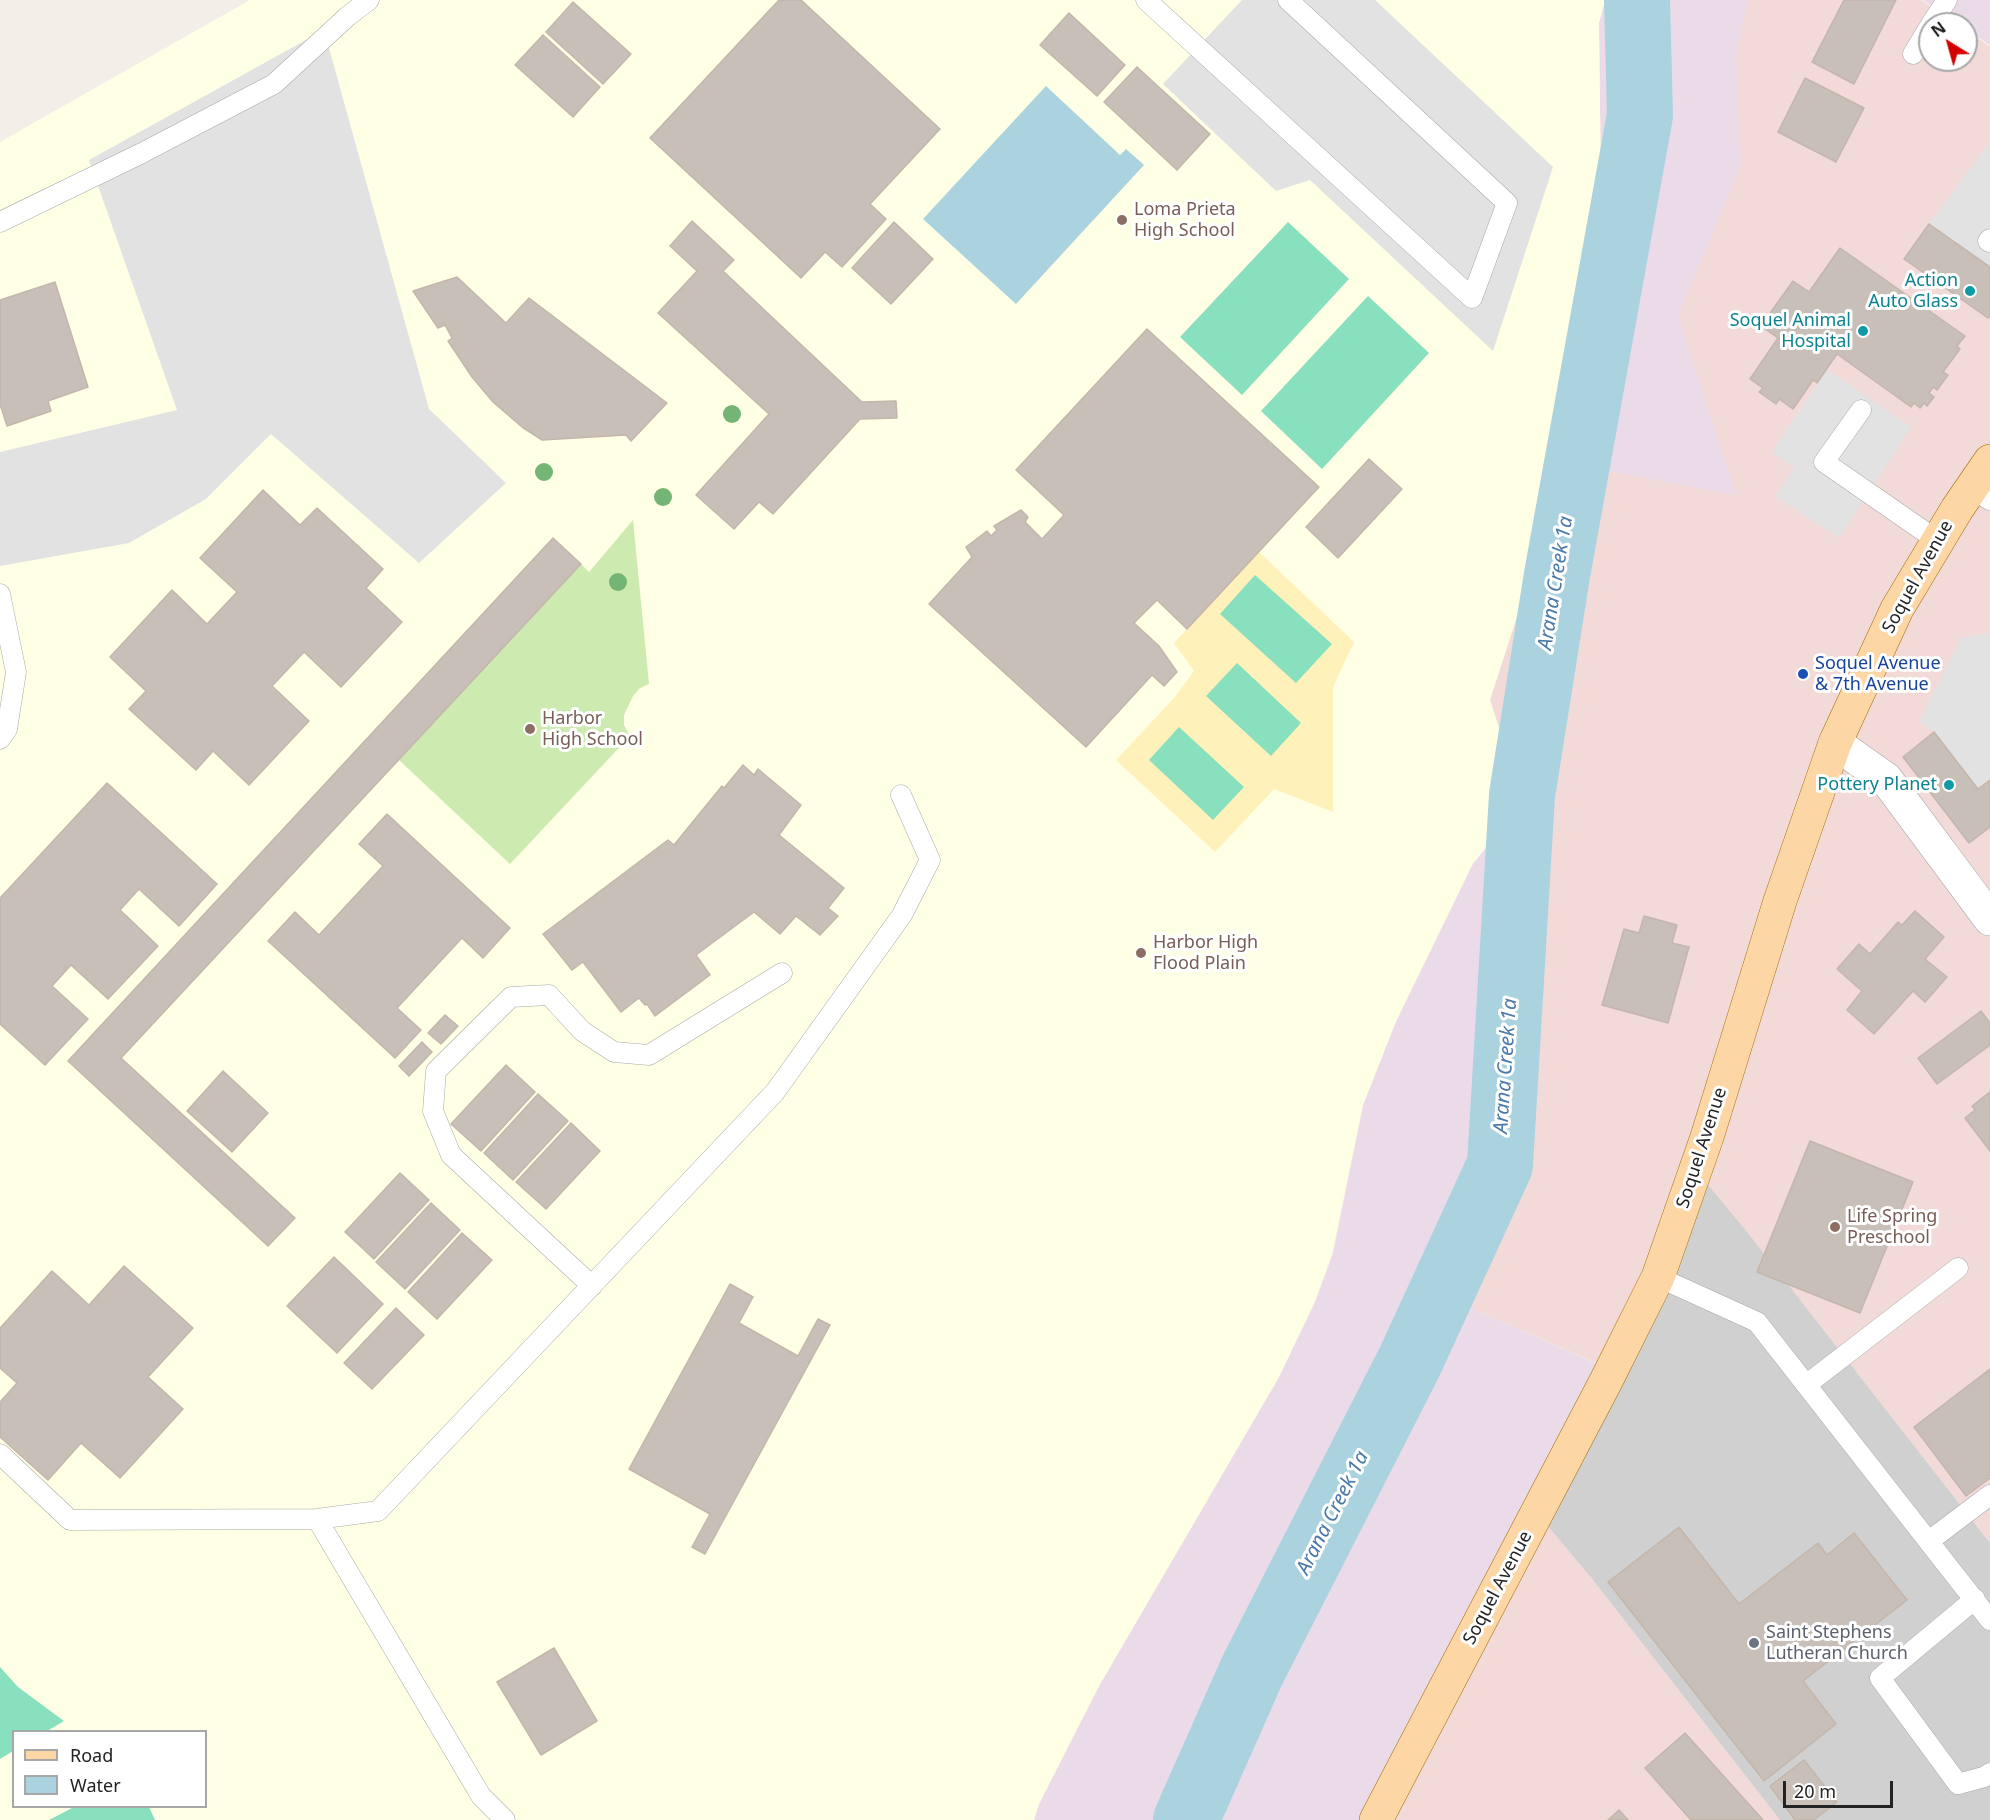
<!DOCTYPE html>
<html>
<head>
<meta charset="utf-8">
<style>
	body { margin:0 }
	#map { position:relative; width:1990px; height:1820px; overflow:hidden; background:#f2efe9; font-family:"Noto Sans",sans-serif }
	canvas { display:block }
	.legend { position:absolute; left:12px; top:1730px; width:195px; height:78px; box-sizing:border-box; background:#fff; border:2px solid #a7a7a7; margin:0; padding:8px 10px; list-style:none; font-size:18px; color:#222 }
	.legend li { display:flex; align-items:center; gap:12px; height:30px }
	.legend b { width:30px; border:2px solid #a7a7a7 }
	.north { position:absolute; left:1918px; top:12px; width:60px; height:60px; box-sizing:border-box; background:#fff; border:2px solid #a7a7a7; border-radius:50%; rotate:323deg; font-size:16px; font-weight:700; line-height:24px; text-align:center; color:#222 }
	.north::after { content:''; display:block; margin:auto; width:21px; height:27px; background:#d40000; clip-path:polygon(50% 0,100% 100%,50% 72%,0 100%) }
	.scale { position:absolute; left:1783px; top:1781px; width:110px; height:27px; box-sizing:border-box; border:3px solid #222; border-top:0; padding-left:8px; font-size:18px; line-height:21px; white-space:nowrap; color:#222; -webkit-text-stroke:4px #fff; paint-order:stroke }
</style>
</head>
<body>
<div id="map">
<canvas width="1990" height="1820"></canvas>
<ul class="legend">
<li><b style="height:8px;background:#fcd6a4"></b>Road</li>
<li><b style="height:16px;background:#aad3df"></b>Water</li>
</ul>
<div class="north">N</div>
<div class="scale">20 m</div>
</div>
<script>
const g = document.querySelector('canvas').getContext('2d');
g.lineJoin = 'round';
function fillPath(path, color) { g.fillStyle = color; g.fill(path, 'evenodd'); }
const shape = rows => new Path2D(rows.map(r => 'M' + r).join(''));
function strokePath(path, color, width, dash) { g.strokeStyle = color; g.lineWidth = width; g.lineCap = dash ? 'butt' : 'round'; g.setLineDash(dash || []); g.stroke(path); }
function write(font, color, halo, rows, align = 'center') {
  g.font = font + ' "Noto Sans",sans-serif'; g.lineWidth = 6; g.setLineDash([]); g.textBaseline = 'middle'; g.strokeStyle = halo; g.fillStyle = color; for (const [text, x, y, turn = 0] of rows) {
    g.save(); g.translate(x, y); g.rotate((+turn || 0) * Math.PI / 180); g.textAlign = isNaN(turn) ? turn : align; if (halo) g.strokeText(text, 0, 0); g.fillText(text, 0, 0); g.restore();
  }
}
const commercial = shape([
	[1748,0,1921,0,1957,24,1930,24,1930,60,1966,60,1966,30,1990,47,1990,1543,1800,1300,1610,1369,1473,1309,1490,844,1510,818,1524,805,1490,700,1566,463,1735,494,1677,315],
	[1541,1518,1593,1580,1780,1820,1380,1820]
]);
const industrial = shape([
	[1605,0,1748,0,1736,55,1741,166,1678,315,1736,495,1566,463,1603,350,1599,23],
	[1923,0,1990,0,1990,45,1966,29,1966,24,1958,24],
	[1490,843,1473,1309,1611,1370,1380,1820,1034,1820,1039,1804,1099,1686,1279,1377,1315,1303,1333,1254,1363,1105,1396,1022,1473,864]
]);
const education = shape([
	[250,0,1605,0,1599,23,1603,350,1490,700,1524,805,1510,818,1473,863,1396,1021,1363,1105,1332,1254,1314,1303,1279,1377,1099,1686,1039,1804,1034,1820,0,1820,0,142],
	[14,1732,206,1732,206,1806,14,1806]
]);
const religious = shape([
	[1699,1174,1747,1232,1990,1543,1990,1820,1780,1820,1593,1580,1541,1518]
]);
const grass = shape([
	[633,520,649,684,640,688,633,696,624,715,624,725,630,736,510,864,399,760,581,564,589,572]
]);
const sand = shape([
	[1259,552,1354,642,1333,687,1333,812,1274,789,1215,852,1116,760,1175,697,1194,671,1174,643]
]);
const pitch = shape([
	[1288,222,1349,279,1242,395,1180,337],
	[1368,296,1429,353,1322,469,1261,411],
	[1255,575,1332,644,1296,683,1220,614],
	[1237,663,1301,723,1271,756,1206,696],
	[1179,727,1244,787,1213,820,1149,760],
	[0,1667,18,1687,64,1721,47,1731,14,1732,13,1751,0,1759],
	[74,1807,149,1807,155,1820,49,1820]
]);
const parking = shape([
	[1242,0,1375,0,1553,167,1493,351,1310,180,1276,191,1163,84],
	[324,30,429,409,506,483,419,563,271,434,206,499,129,543,0,566,0,452,177,410,89,160],
	[1990,142,1990,267,1929,224],
	[1827,369,1911,427,1839,538,1775,496,1794,468,1772,452],
	[1990,633,1990,780,1978,789,1934,732,1919,721,1961,638]
]);
const water = shape([
	[1046,86,1120,155,1126,149,1144,165,1016,304,923,219]
]);
const river = shape([
	[1186,1820,1252,1671,1410,1361,1500,1165,1522,795,1557,575,1640,115,1637,0]
]);
const building = shape([
	[779,0,801,0,940,129,870,204,886,219,842,267,825,252,801,278,650,138,779,0],
	[1844,0,1896,0,1854,84,1812,62,1844,0],
	[573,2,631,54,603,84,546,32,573,2],
	[1069,13,1125,65,1097,96,1040,45,1069,13],
	[543,35,600,87,573,117,515,65,543,35],
	[1137,67,1210,134,1177,170,1104,102,1137,67],
	[1805,78,1864,108,1836,162,1778,132,1805,78],
	[692,221,734,260,723,271,862,402,896,401,897,418,860,419,773,514,759,502,734,529,696,495,769,414,658,313,697,271,670,246,692,221],
	[894,222,933,259,891,304,852,268,894,222],
	[1929,224,1990,267,1990,316,1988,318,1904,259,1929,224],
	[1840,248,1965,336,1957,346,1960,349,1943,372,1948,375,1937,390,1933,387,1929,393,1934,397,1927,406,1924,403,1920,408,1914,403,1911,407,1837,354,1817,383,1813,380,1793,409,1779,399,1776,404,1759,392,1763,388,1750,379,1778,338,1761,326,1793,281,1809,292,1840,248],
	[457,277,506,323,529,298,667,403,631,441,626,435,542,440,522,427,493,402,472,377,448,341,452,338,445,325,438,328,413,291,457,277],
	[55,282,88,387,48,401,51,411,7,426,0,404,0,300,55,282],
	[1147,329,1319,487,1187,629,1157,600,1134,623,1159,646,1177,672,1164,686,1152,675,1086,747,929,604,972,557,966,547,987,531,991,536,997,530,994,526,1021,510,1028,517,1025,522,1042,539,1064,515,1016,470,1147,329],
	[1369,459,1402,489,1338,558,1306,527,1369,459],
	[263,490,300,525,317,508,383,569,366,588,402,622,341,687,304,652,272,686,309,721,249,785,213,751,196,770,129,709,146,691,110,657,172,590,207,624,237,592,200,558,263,490],
	[553,538,581,564,121,1058,295,1218,268,1246,68,1061,553,538],
	[1934,732,1978,789,1990,780,1990,827,1969,843,1903,757,1934,732],
	[743,765,754,775,758,769,801,805,779,835,844,888,828,908,838,916,820,935,796,916,780,934,754,912,696,955,710,975,655,1016,647,1004,645,1005,639,998,621,1012,583,962,572,970,543,934,668,840,674,845,722,786,724,788,743,765],
	[107,783,217,884,179,926,139,889,120,910,158,946,108,999,71,965,52,986,88,1019,45,1065,0,1024,0,898,107,783],
	[387,814,510,928,483,958,462,938,397,1008,421,1030,395,1058,268,941,295,912,319,935,383,866,359,844,387,814],
	[1915,911,1944,937,1925,959,1947,977,1925,1002,1913,991,1874,1034,1847,1010,1862,991,1837,969,1859,944,1870,954,1898,922,1902,925,1915,911],
	[1644,916,1677,925,1672,943,1689,947,1668,1023,1602,1005,1624,929,1639,933,1644,916],
	[1981,1011,1990,1023,1990,1045,1937,1084,1918,1058,1981,1011],
	[445,1015,458,1026,441,1044,428,1033,445,1015],
	[422,1042,432,1052,409,1076,399,1066,422,1042],
	[506,1065,535,1092,481,1151,451,1124,506,1065],
	[223,1071,268,1113,232,1152,187,1111,223,1071],
	[1990,1092,1990,1151,1965,1118,1975,1110,1972,1106,1990,1092],
	[538,1094,568,1121,513,1180,484,1153,538,1094],
	[571,1123,600,1151,546,1209,516,1182,571,1123],
	[1810,1141,1913,1182,1860,1313,1757,1272,1810,1141],
	[400,1173,429,1200,374,1259,345,1232,400,1173],
	[431,1203,460,1230,405,1289,376,1262,431,1203],
	[462,1233,492,1260,437,1319,408,1292,462,1233],
	[334,1257,383,1304,337,1353,287,1306,334,1257],
	[124,1266,193,1328,148,1377,183,1409,120,1478,81,1443,48,1480,0,1437,0,1402,17,1383,0,1368,0,1328,52,1271,89,1305,124,1266],
	[730,1284,753,1297,739,1323,798,1356,818,1319,830,1325,705,1554,692,1547,710,1514,629,1469,730,1284],
	[396,1308,424,1335,372,1389,344,1363,396,1308],
	[1990,1369,1990,1478,1966,1496,1914,1427,1990,1369],
	[1679,1527,1739,1604,1818,1543,1827,1555,1854,1533,1907,1600,1803,1681,1836,1724,1764,1781,1608,1582,1679,1527],
	[554,1648,597,1721,541,1755,497,1682,554,1648],
	[1685,1733,1763,1820,1691,1820,1645,1768,1685,1733],
	[1804,1760,1837,1802,1814,1820,1795,1820,1770,1786,1804,1760],
	[1619,1810,1628,1820,1608,1820,1619,1810]
]);
const lane = shape([
	[1146,0,1472,298,1507,203,1288,0],
	[1931,24,1947,0],
	[1913,54,1930,26],
	[0,222,142,153,274,84,348,16,369,0],
	[1990,239,1988,241,1990,242],
	[1861,410,1824,462,1938,541],
	[1971,488,1990,500],
	[0,594,16,672,7,729,0,739],
	[1658,1277,1757,1322,1990,1620],
	[592,1286,451,1155,433,1111,436,1071,511,997,549,995,582,1031,614,1052,649,1055,782,973],
	[1806,1385,1958,1268],
	[0,1454,70,1520,317,1519,378,1511,775,1092,902,915,930,860,901,795],
	[317,1519,481,1796,505,1820],
	[1929,1541,1990,1495],
	[1975,1599,1880,1678,1958,1784,1984,1777,1990,1773]
]);
const street = shape([
	[1835,743,1886,779,1990,919]
]);
const primary = shape([
	[1376,1820,1606,1381,1658,1277,1707,1137,1780,901,1835,743,1897,609,1957,509,1990,461]
]);
const trees = [
	[732,414],
	[544,472],
	[663,497],
	[618,582]
];
const markers = [
	[1122,220,6,"#8d6e63"],
	[1970,291,6,"#0f9aa8"],
	[1863,331,6,"#0f9aa8"],
	[1803,674,6,"#1a4fb4"],
	[530,729,6,"#8d6e63"],
	[1949,785,6,"#0f9aa8"],
	[1141,953,6,"#8d6e63"],
	[1835,1227,6,"#8d6e63"],
	[1754,1643,6,"#6b7280"]
];
const educationNames = [
	["Loma Prieta",1134,210],
	["High School",1134,231],
	["Harbor",542,719],
	["High School",542,740],
	["Harbor High",1153,943],
	["Flood Plain",1153,964],
	["Life Spring",1847,1217],
	["Preschool",1847,1238]
];
const cultureNames = [
	["Action",1958,281],
	["Auto Glass",1958,302],
	["Soquel Animal",1851,321],
	["Hospital",1851,342],
	["Pottery Planet",1937,785]
];
const streetNames = [
	["Soquel Avenue",1918,577,-61],
	["Soquel Avenue",1702,1148,-72],
	["Soquel Avenue",1498,1588,-62]
];
const transitNames = [
	["Soquel Avenue",1815,664],
	["& 7th Avenue",1815,685]
];
const worshipNames = [
	["Saint Stephens",1766,1633],
	["Lutheran Church",1766,1654]
];
const waterNames = [
	["Arana Creek 1a",1556,583,-81],
	["Arana Creek 1a",1506,1066,-86],
	["Arana Creek 1a",1333,1513,-63]
];
fillPath(commercial, '#f2dad9');
fillPath(industrial, '#ebdbe8');
fillPath(education, '#ffffe5');
fillPath(religious, '#d0d0d0');
fillPath(grass, '#cdebb0');
fillPath(sand, '#fff1ba');
fillPath(pitch, '#88e0be');
fillPath(parking, '#e2e2e2');
fillPath(water, '#aad3df');
strokePath(river, '#aad3df', 66);
fillPath(building, '#c7bfb8');
strokePath(building, '#c4b6ab', 1.5);
strokePath(lane, '#a9a9a9', 21);
strokePath(street, '#a9a9a9', 34);
strokePath(primary, '#a06b00', 34);
strokePath(lane, '#fff', 20);
strokePath(street, '#fff', 33);
strokePath(primary, '#fcd6a4', 33);
g.fillStyle = '#74b475';
for (const [x, y] of trees) { g.beginPath(); g.arc(x, y, 9, 0, 2 * Math.PI); g.fill(); }
for (const [x, y, r, color] of markers) { const dot = new Path2D(); dot.arc(x, y, r, 0, 2 * Math.PI); g.fillStyle = color; g.fill(dot); strokePath(dot, '#fff', 2); }
write('18px', '#785e54', '#fff', educationNames, 'left');
write('18px', '#0d838f', '#fff', cultureNames, 'right');
write('18px', '#222', '#fff', streetNames);
write('18px', '#164399', '#fff', transitNames, 'left');
write('18px', '#5b616d', '#fff', worshipNames, 'left');
write('italic 20px', '#4a7aab', '#fff', waterNames);
</script>
</body>
</html>
